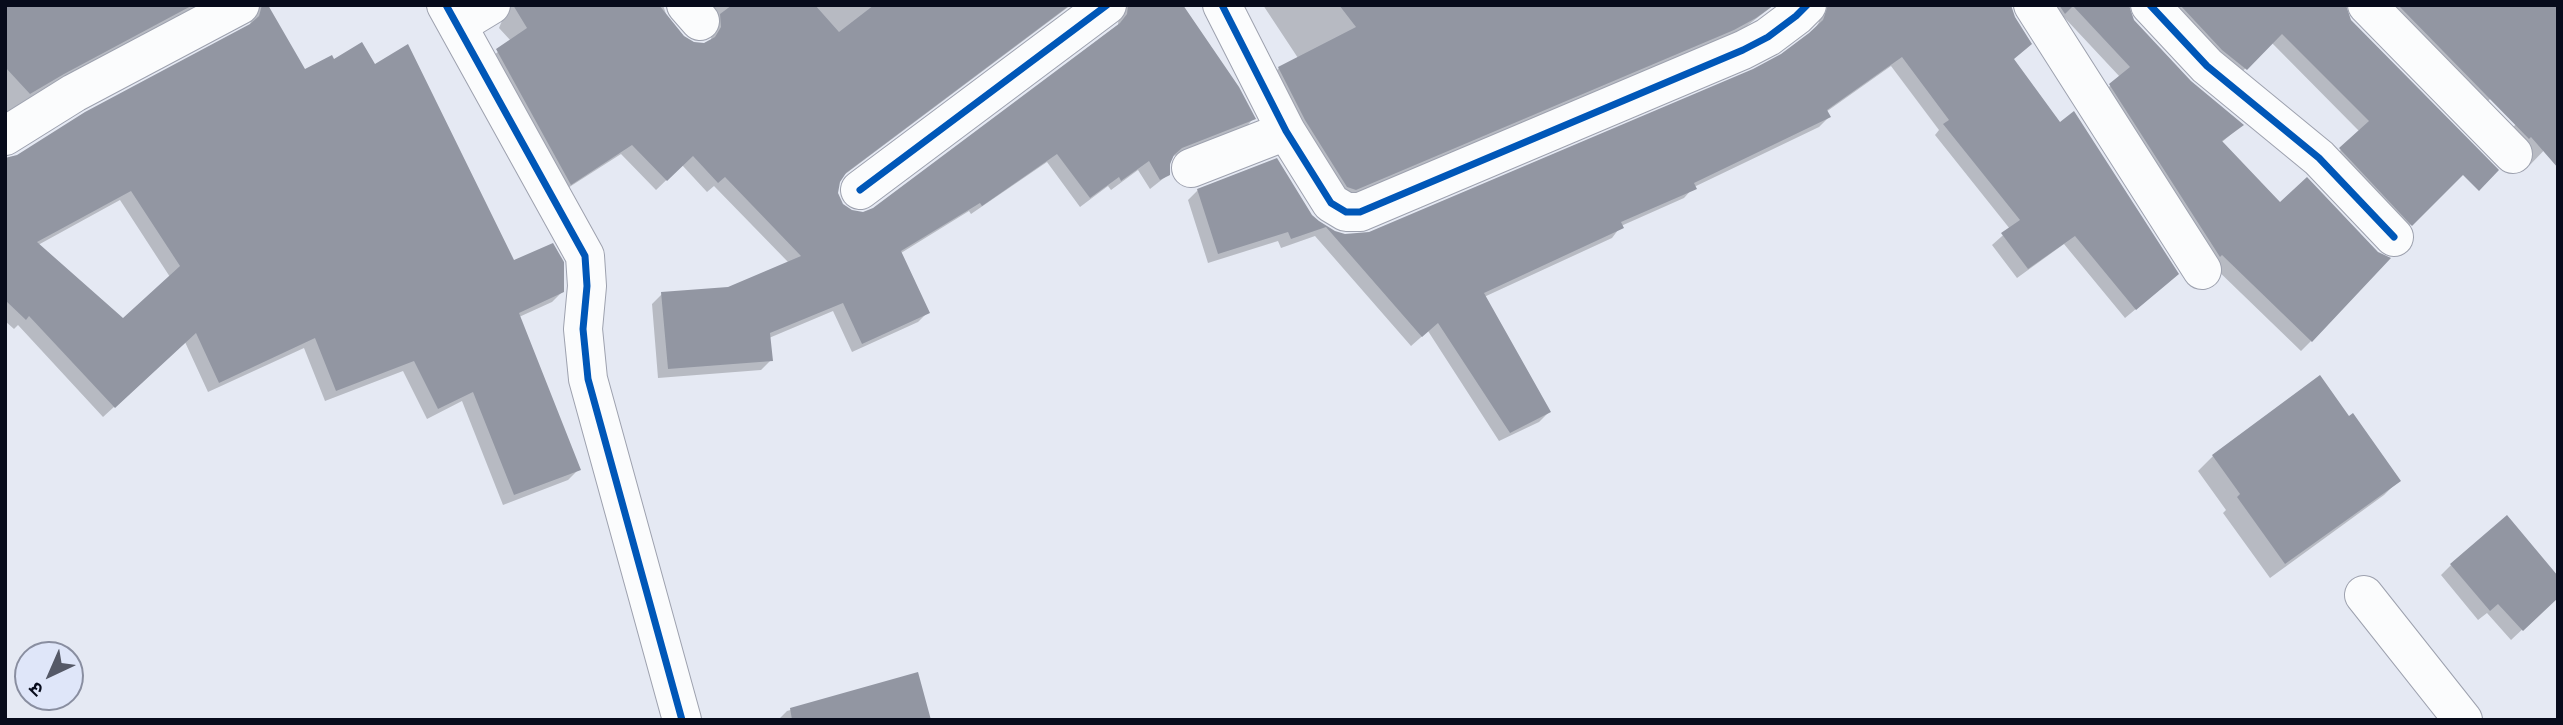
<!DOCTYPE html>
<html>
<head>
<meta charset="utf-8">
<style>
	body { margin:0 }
	#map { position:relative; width:2563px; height:725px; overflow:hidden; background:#e5e9f3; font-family:Lato,"Noto Sans Devanagari",sans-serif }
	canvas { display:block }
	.frame { position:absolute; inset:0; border:7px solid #070b1b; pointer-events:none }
	.north { position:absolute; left:14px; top:641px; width:70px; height:70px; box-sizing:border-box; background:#dfe6f9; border:2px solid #898ea0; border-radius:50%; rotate:224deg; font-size:19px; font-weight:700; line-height:28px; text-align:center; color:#070b1b }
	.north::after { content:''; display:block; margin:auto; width:24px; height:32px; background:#555967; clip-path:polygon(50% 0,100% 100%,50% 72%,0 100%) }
</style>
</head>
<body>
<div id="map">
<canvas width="2563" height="725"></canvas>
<div class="frame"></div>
<div class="north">उ</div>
</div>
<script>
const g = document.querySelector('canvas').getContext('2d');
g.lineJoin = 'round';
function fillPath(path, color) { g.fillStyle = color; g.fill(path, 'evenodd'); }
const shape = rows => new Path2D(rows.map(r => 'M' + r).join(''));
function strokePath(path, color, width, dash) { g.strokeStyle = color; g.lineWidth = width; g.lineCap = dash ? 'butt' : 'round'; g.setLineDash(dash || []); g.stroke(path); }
const shadow = shape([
	[5,5,200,5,50,85,5,113],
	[248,5,266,5,304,71,513,263,563,291,552,302,519,317,579,469,568,480,503,505,462,401,427,419,403,371,325,401,304,348,208,392,185,342,103,417,18,325,14,329,5,321,5,159,17,156,249,27,252,18],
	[120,200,170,277,123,320,38,245],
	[501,5,663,5,668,20,682,37,692,43,704,44,711,40,712,28,695,5,1071,5,840,178,836,192,842,205,851,212,862,214,874,209,1118,25,1119,12,1116,5,1181,5,1253,119,1244,129,1171,157,1169,174,1150,189,1138,170,1111,190,1108,186,1080,207,1047,162,971,214,969,211,901,253,928,312,918,322,852,352,833,311,769,338,771,360,761,370,658,378,652,304,662,294,729,288,789,263,714,186,707,192,682,165,656,190,621,154,560,193,487,61,511,41,499,28,504,16],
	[1263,5,1774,5,1744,28,1722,40,1341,199,1269,78,1279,68,1298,58],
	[1816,5,2010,5,2012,60,2166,284,2125,318,2064,244,2017,278,1992,245,2010,229,1935,135,1939,130,1891,66,1826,112,1829,117,1819,127,1694,187,1684,198,1621,226,1612,238,1484,297,1549,412,1539,422,1499,441,1428,331,1411,346,1315,236,1281,248,1278,241,1208,263,1188,200,1198,190,1311,216,1334,232,1345,236,1368,234,1754,71,1782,56,1813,32,1819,22],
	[2043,5,2127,5,2132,20,2190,82,2242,125,2222,142,2311,341,2301,351,2211,264,2100,95,2120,77,2062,15,2054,23],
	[2161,5,2344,5,2350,21,2481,155,2401,234,2331,159,2360,132,2271,42,2235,79],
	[2378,5,2545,5,2490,99,2480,109],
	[2558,76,2553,141,2527,168,2502,140],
	[2349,418,2399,480,2384,495,2270,578,2223,513,2226,510,2198,471,2213,456],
	[2451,565,2558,596,2511,640,2487,613,2478,620,2441,575],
	[917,675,929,720,778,720,787,711]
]);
const building = shape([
	[5,5,193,5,64,74,30,94,5,67],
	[262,5,268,5,305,69,332,55,334,59,362,42,375,64,408,44,514,260,553,243,564,262,564,292,519,313,581,470,514,495,473,392,438,409,414,361,336,391,315,338,219,383,196,333,115,408,29,316,26,320,5,300,5,158,17,155,85,112,250,24,259,16],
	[131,191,180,266,123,318,37,242],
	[513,5,659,5,684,36,694,42,704,43,715,37,721,27,720,14,732,5,815,5,839,32,874,5,1070,5,846,173,840,182,838,193,843,204,852,210,863,212,873,208,1120,23,1127,14,1128,5,1183,5,1239,87,1256,119,1182,148,1174,155,1170,164,1170,175,1160,180,1149,161,1121,181,1119,177,1090,198,1057,154,982,206,980,203,901,251,930,313,862,344,843,303,770,333,773,361,668,369,661,292,728,287,801,256,725,177,718,183,693,156,667,181,632,145,571,185,496,49,527,28],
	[1339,5,1774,5,1756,18,1734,30,1356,190,1347,187,1305,120,1278,67,1356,27],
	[1828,5,2011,5,2015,17,2032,44,2014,59,2060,122,2074,111,2179,274,2136,310,2075,236,2028,269,2001,233,2020,220,1943,124,1949,120,1902,57,1827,110,1831,117,1694,183,1697,189,1621,222,1624,228,1484,293,1551,412,1510,433,1438,323,1422,337,1326,227,1291,239,1288,232,1218,254,1197,189,1277,158,1312,215,1319,221,1335,231,1345,234,1369,232,1753,69,1781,54,1809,33,1823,20],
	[2059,5,2129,5,2134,20,2191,81,2244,125,2222,141,2280,202,2307,177,2378,252,2391,258,2312,342,2222,255,2220,257,2109,84,2130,67,2073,6,2065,14],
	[2180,5,2346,5,2351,20,2499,170,2479,191,2463,175,2412,226,2339,148,2369,121,2282,34,2247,70,2222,50],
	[2398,5,2558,5,2558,168,2531,137,2529,139],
	[2320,375,2349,416,2353,413,2401,481,2285,564,2237,497,2240,494,2212,455],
	[2507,515,2558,576,2558,598,2523,631,2498,604,2490,611,2450,564],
	[918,672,931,720,792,720,790,708]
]);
const minor = shape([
	[446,5,585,256,587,286,583,329,588,379,682,720],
	[686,5,700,21],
	[1222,5,1286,131,1331,203,1346,212,1360,212,1743,50,1768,37,1796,16,1807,5],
	[2033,5,2202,270],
	[2150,5,2207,66,2319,158,2394,237],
	[2367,5,2513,154],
	[458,25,491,5],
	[5,136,74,93,240,5],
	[1191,168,1286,131],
	[860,190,1107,5],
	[2364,595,2463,720]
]);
const cycleway = shape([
	[446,5,585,256,587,286,583,329,588,379,682,720],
	[1222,5,1286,131,1331,203,1346,212,1360,212,1743,50,1768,37,1796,16,1807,5],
	[2150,5,2207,66,2319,158,2394,237],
	[860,190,1107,5]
]);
fillPath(shadow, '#0003');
fillPath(building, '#9296a2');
strokePath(minor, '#9da1ae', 40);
strokePath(minor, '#fbfcfd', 38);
strokePath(cycleway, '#0057b8', 7);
</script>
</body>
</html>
